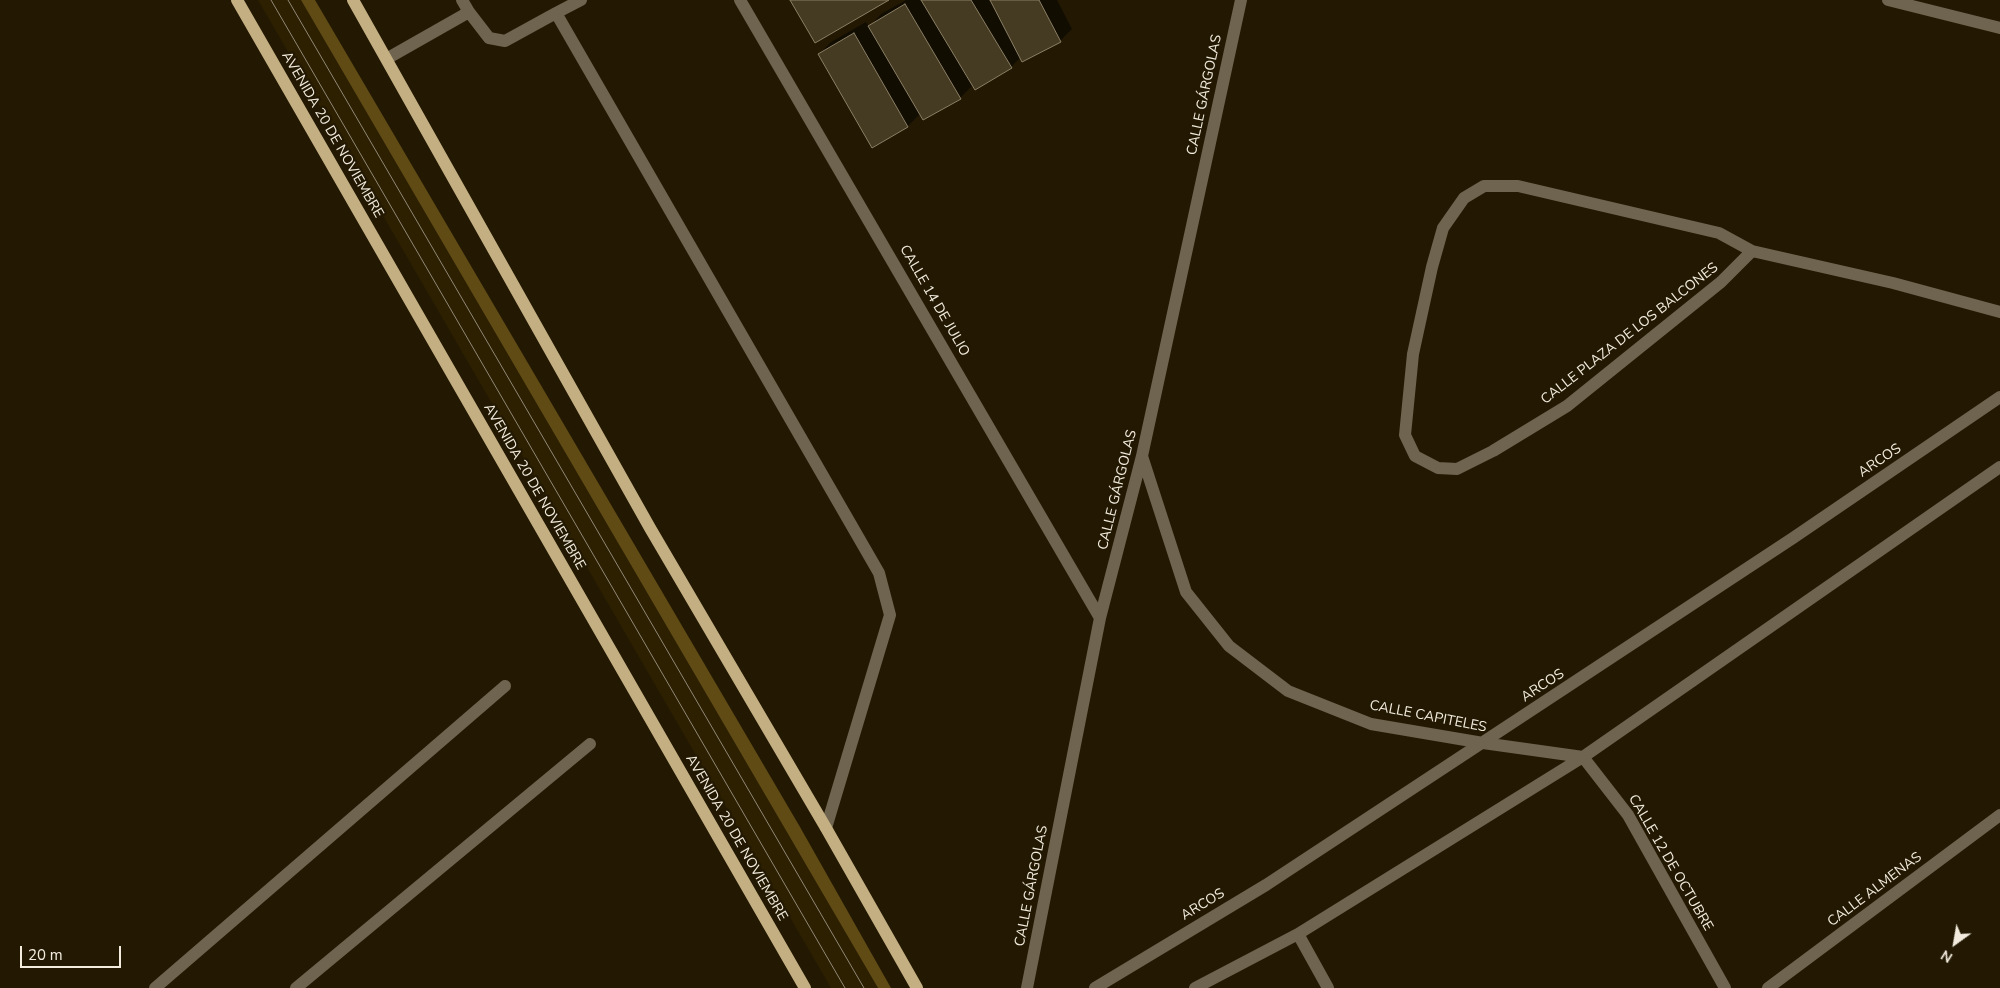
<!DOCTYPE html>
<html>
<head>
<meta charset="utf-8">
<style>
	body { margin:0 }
	#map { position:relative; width:2000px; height:988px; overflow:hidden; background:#231903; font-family:"Nunito Sans",sans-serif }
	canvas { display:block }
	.north { position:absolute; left:1930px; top:918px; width:50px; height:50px; -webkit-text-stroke:4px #231903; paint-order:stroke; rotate:212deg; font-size:14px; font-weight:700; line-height:20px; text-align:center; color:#f3ecde }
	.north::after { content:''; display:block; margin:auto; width:18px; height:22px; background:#f3ecde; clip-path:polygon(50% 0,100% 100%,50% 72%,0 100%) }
	.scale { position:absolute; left:20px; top:946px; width:101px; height:22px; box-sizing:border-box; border:2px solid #f3ecde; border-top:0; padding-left:6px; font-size:15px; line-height:18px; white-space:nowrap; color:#f3ecde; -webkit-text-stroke:4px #231903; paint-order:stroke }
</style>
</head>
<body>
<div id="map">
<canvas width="2000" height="988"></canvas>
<div class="north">N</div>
<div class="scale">20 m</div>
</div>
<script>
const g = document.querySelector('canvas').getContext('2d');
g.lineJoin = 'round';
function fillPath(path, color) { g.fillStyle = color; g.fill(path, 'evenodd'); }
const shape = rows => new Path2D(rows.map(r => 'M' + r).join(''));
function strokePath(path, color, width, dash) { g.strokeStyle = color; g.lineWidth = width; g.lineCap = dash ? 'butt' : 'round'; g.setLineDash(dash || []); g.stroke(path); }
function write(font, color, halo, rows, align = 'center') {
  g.font = font + ' "Nunito Sans",sans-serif'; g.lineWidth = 4.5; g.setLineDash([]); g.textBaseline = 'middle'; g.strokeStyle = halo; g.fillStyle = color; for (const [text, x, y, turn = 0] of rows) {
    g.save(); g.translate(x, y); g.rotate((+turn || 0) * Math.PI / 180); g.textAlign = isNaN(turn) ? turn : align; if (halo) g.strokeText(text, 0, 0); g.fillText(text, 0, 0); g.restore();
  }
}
const built = shape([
	[258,0,301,0,878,988,831,988]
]);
const forest = shape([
	[301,0,315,0,800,827,891,988,878,988]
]);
const shadow = shape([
	[906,0,1057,0,1072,29,1060,41,1023,60,1021,57,1011,67,973,85,960,98,921,113,908,126,819,54,831,42,866,22,869,27,881,14]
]);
const building = shape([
	[790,0,889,0,815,43,790,0],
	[921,0,971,0,1012,68,975,90,921,0],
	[990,0,1039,0,1061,42,1022,62,990,0],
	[905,4,961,99,923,120,868,26,905,4],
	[854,33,908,127,872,148,818,54,854,33]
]);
const minor = shape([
	[462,0,469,12,489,38,505,41,556,13,879,573,890,615,826,828],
	[740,0,1100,618],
	[1888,0,2000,28],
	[556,13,581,0],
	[388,58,469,12],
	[1752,251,1721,282,1567,406,1493,451,1457,469,1438,468,1415,456,1405,435,1413,354,1432,267,1443,228,1464,198,1484,186,1518,186,1719,233,1752,251,1893,283,2000,312],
	[1142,456,1186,592,1229,646,1288,691,1371,724,1483,743,1583,757,1628,815,1725,988],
	[1298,934,1328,988],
	[155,988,505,686],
	[296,988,590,744],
	[1027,988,1100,618,1142,456,1241,0],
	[1095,988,1266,885,1793,538,2000,397],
	[1195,988,1298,934,1583,757,2000,467],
	[1768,988,2000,815]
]);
const major = shape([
	[237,0,805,988],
	[353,0,650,528,826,828,917,988]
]);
const tram = shape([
	[271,0,845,988],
	[288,0,864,988]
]);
const streetNames = [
	["CALLE GÁRGOLAS",1205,95,-78],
	["AVENIDA 20 DE NOVIEMBRE",332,135,60],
	["CALLE 14 DE JULIO",934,301,60],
	["CALLE PLAZA DE LOS BALCONES",1630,334,-38],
	["ARCOS",1880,461,-34],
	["AVENIDA 20 DE NOVIEMBRE",534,487,60],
	["CALLE GÁRGOLAS",1118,490,-76],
	["ARCOS",1543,686,-33],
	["CALLE CAPITELES",1428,717,11],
	["AVENIDA 20 DE NOVIEMBRE",736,838,60],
	["CALLE 12 DE OCTUBRE",1670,863,60],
	["CALLE GÁRGOLAS",1032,886,-79],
	["CALLE ALMENAS",1875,890,-37],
	["ARCOS",1203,905,-31]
];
fillPath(built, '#2d2001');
fillPath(forest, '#604b15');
fillPath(shadow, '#0007');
fillPath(building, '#453b23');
strokePath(building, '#8b7f65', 1);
strokePath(minor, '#6e644f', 12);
strokePath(major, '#c4af83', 12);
strokePath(tram, '#918877', 1);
write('14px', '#f3ecde', '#231903', streetNames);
</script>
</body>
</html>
